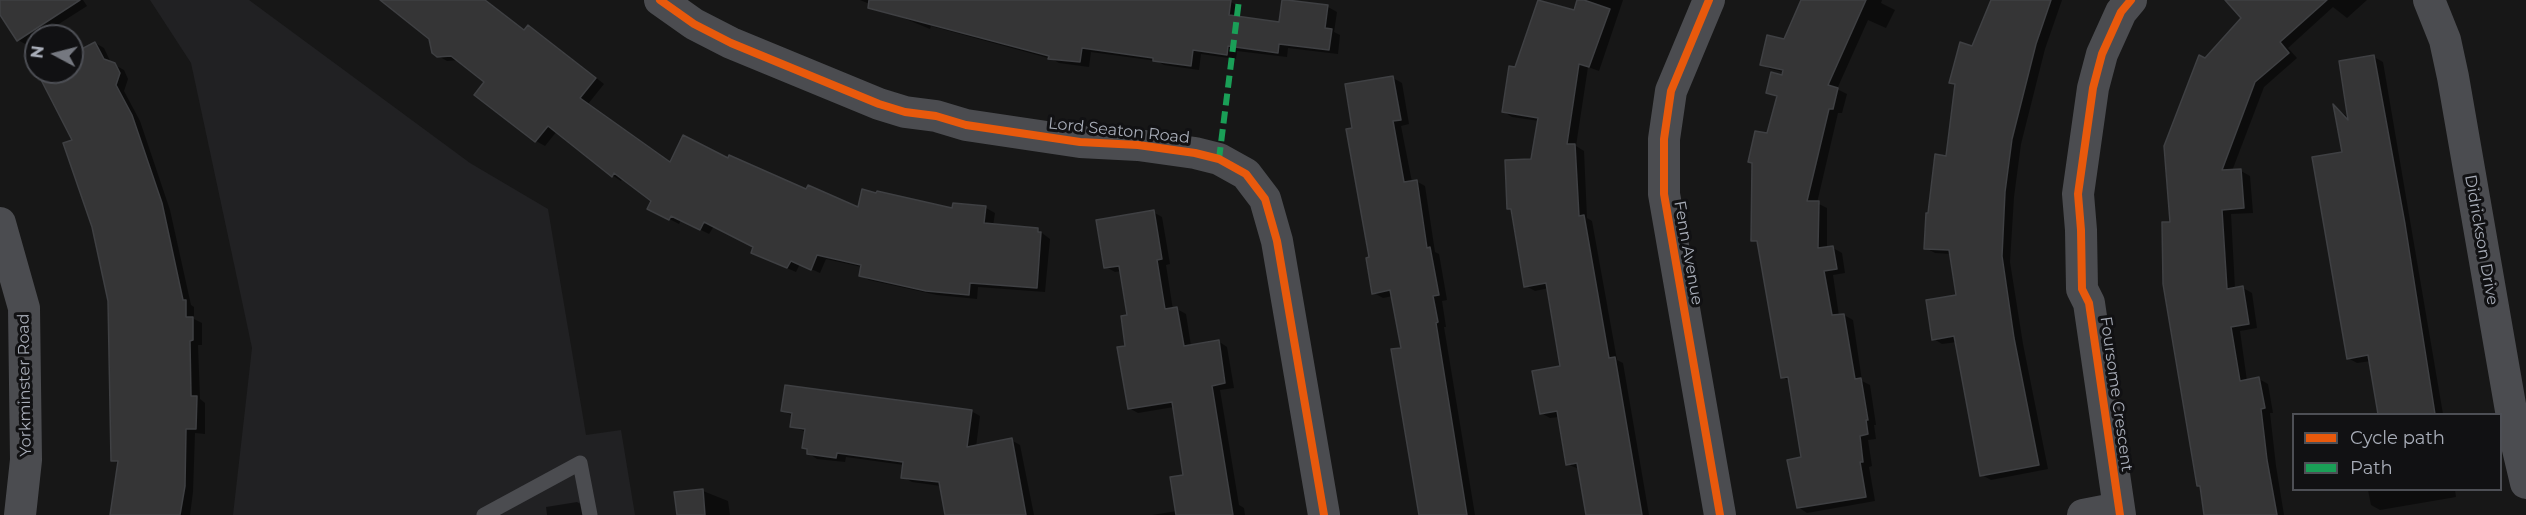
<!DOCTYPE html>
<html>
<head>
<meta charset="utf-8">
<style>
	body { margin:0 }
	#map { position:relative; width:2526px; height:515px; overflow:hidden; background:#171717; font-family:Montserrat,sans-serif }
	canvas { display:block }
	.legend { position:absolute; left:2292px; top:413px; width:210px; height:78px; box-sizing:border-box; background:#111113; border:2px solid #4d4f55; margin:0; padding:8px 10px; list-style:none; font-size:18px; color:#a8adb8 }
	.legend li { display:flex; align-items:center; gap:12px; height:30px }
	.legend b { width:30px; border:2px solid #4d4f55 }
	.north { position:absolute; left:24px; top:24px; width:60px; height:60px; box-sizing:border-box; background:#111113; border:2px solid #4d4f55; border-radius:50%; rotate:277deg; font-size:16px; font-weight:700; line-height:24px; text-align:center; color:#a8adb8 }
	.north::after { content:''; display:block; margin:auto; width:21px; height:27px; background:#757880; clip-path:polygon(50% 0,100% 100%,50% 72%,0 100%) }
</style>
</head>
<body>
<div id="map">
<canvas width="2526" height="515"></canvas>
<ul class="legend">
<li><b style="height:8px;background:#e8590c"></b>Cycle path</li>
<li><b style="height:8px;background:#1a9f57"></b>Path</li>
</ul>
<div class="north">N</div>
</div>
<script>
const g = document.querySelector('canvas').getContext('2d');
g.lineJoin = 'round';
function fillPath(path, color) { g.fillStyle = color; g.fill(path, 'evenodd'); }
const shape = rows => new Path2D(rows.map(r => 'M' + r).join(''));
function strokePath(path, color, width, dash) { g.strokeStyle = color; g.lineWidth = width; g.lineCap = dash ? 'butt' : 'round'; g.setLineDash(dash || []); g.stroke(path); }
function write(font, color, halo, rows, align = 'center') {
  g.font = font + ' Montserrat,sans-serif'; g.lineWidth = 6; g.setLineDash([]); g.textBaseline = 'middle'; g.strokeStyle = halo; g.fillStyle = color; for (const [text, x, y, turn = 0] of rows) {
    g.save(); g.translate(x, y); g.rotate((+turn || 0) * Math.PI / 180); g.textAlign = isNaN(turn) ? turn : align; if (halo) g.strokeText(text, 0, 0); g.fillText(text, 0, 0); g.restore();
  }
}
const built = shape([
	[150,0,249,0,470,163,548,209,586,435,621,430,635,515,233,515,252,348,191,63]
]);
const shadow = shape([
	[0,0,83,0,87,6,40,36,36,36,36,39,27,45,18,40,0,12],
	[382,0,486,0,525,31,529,27,538,32,604,84,588,104,671,164,728,160,807,191,859,209,954,210,986,208,995,213,993,226,1038,230,1050,239,1045,292,978,287,977,299,937,295,869,280,860,275,862,267,826,259,820,273,800,264,796,272,762,257,755,247,714,226,709,234,681,220,679,224,658,213,653,200,623,178,621,181,612,175,557,131,545,146,536,141,486,81,459,60,447,61,437,55,430,38],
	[860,0,1219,0,1231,2,1239,7,1238,18,1280,23,1283,1,1328,7,1337,12,1334,32,1340,35,1338,54,1288,48,1287,57,1237,51,1236,59,1201,54,1199,70,1164,65,1157,61,1091,52,1089,67,1059,63,1052,59,931,26,930,29],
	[1540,0,1572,11,1577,0,1623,0,1599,71,1588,67,1576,146,1584,151,1587,218,1592,221,1617,360,1623,363,1649,515,1588,515,1579,469,1567,464,1559,417,1550,418,1541,413,1562,368,1549,288,1535,291,1526,286,1513,210,1509,208,1532,160,1539,121,1512,117,1504,112],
	[1804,0,1882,0,1881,3,1895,10,1886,28,1868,20,1837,89,1847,94,1842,113,1838,113,1817,203,1827,208,1827,248,1833,248,1842,253,1845,273,1833,275,1839,316,1844,315,1853,320,1862,381,1870,385,1876,425,1874,425,1876,439,1868,440,1872,466,1869,467,1875,501,1807,513,1798,507,1802,459,1790,382,1783,377,1759,244,1752,240,1768,135,1778,98,1768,92,1783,76,1784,72,1770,69,1761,64,1785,41],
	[1992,0,2062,0,2045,49,2021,144,2014,197,2010,262,2023,344,2048,469,1991,480,1982,475,1957,342,1942,344,1934,339,1958,296,1951,254,1935,253,1926,248,1947,157,1956,85,1951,82,1973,48],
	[2233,0,2367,0,2347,18,2333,7,2288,48,2297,58,2264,87,2232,171,2241,171,2250,176,2253,213,2231,214,2235,289,2243,288,2252,293,2257,328,2240,331,2247,381,2259,379,2268,384,2273,413,2270,413,2276,466,2284,515,2205,515,2171,223,2206,60,2243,18],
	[95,43,104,48,111,63,124,70,128,79,124,91,140,121,170,210,191,305,194,307,194,319,202,323,202,345,198,345,200,399,205,403,205,434,195,433,193,492,190,515,111,515,119,464,113,460,110,301,74,140,40,72,72,72,72,55],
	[2374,57,2383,62,2443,414,2380,414,2371,361,2357,363,2348,358,2343,153,2335,107,2349,118],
	[1393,78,1402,83,1409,124,1401,126,1412,182,1416,181,1425,186,1435,252,1439,254,1447,300,1442,301,1446,327,1444,327,1475,515,1421,515,1402,349,1393,296,1383,298,1374,293,1348,130,1354,129],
	[1153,212,1162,217,1170,264,1166,265,1173,310,1177,309,1186,314,1191,346,1218,341,1227,347,1234,388,1220,390,1239,505,1244,508,1245,515,1152,515,1177,511,1185,476,1174,407,1138,413,1129,408,1127,347,1128,317,1121,271,1115,272,1106,267],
	[783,411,971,411,980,416,976,447,1011,440,1020,445,1034,515,945,515,941,486,912,482,903,477,904,465,846,457,845,462,817,459,808,453,809,450,804,447,806,432,792,426,793,416],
	[2368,490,2455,490,2456,497,2380,510,2371,505],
	[703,491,728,501,730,515,678,515],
	[577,502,592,510,593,515,547,515,546,507]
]);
const building = shape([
	[0,0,80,0,17,41,0,15,0,0],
	[380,0,485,0,524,30,528,25,596,78,580,98,670,162,683,135,728,158,729,155,806,189,808,185,858,207,862,189,876,193,877,191,952,208,953,203,986,206,984,223,1038,228,1038,232,1041,232,1037,288,970,283,969,295,926,291,859,276,861,265,817,255,811,270,791,261,787,268,751,253,753,247,704,222,700,230,671,216,669,220,647,209,651,201,614,173,612,177,548,126,535,142,474,95,484,82,451,56,437,57,432,53,429,39,380,0],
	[869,0,1231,0,1229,15,1279,22,1282,0,1287,0,1328,5,1325,28,1332,29,1329,50,1279,44,1278,53,1228,46,1227,55,1193,50,1191,66,1153,61,1153,58,1082,48,1080,62,1048,59,1049,56,868,8,869,0],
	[1538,0,1574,10,1577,0,1584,0,1610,9,1589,67,1579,64,1567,144,1575,144,1579,216,1584,215,1609,358,1615,357,1642,515,1586,515,1577,463,1566,465,1557,411,1540,414,1532,371,1560,366,1546,283,1524,287,1511,209,1507,209,1505,160,1531,159,1538,118,1502,112,1509,66,1515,67,1538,0],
	[1801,0,1866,0,1828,85,1838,88,1833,109,1829,109,1807,201,1819,201,1818,248,1833,246,1837,269,1824,271,1832,315,1844,314,1855,379,1861,378,1868,420,1866,420,1868,434,1860,436,1863,462,1860,462,1866,497,1797,508,1787,460,1801,457,1788,377,1781,378,1757,241,1751,241,1752,163,1748,162,1755,131,1767,133,1777,96,1766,93,1771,72,1782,75,1783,70,1760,65,1767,35,1784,39,1801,0],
	[1991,0,2051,0,2036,44,2012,139,2005,192,2002,256,2014,338,2039,465,1980,476,1954,336,1932,340,1926,300,1956,295,1949,250,1924,249,1926,213,1928,213,1935,154,1946,156,1955,84,1949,83,1960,42,1972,46,1991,0],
	[2225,0,2327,0,2280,42,2289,53,2255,82,2222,170,2241,169,2244,208,2222,210,2227,289,2243,286,2249,324,2231,327,2240,381,2259,377,2265,408,2261,409,2267,460,2277,515,2204,515,2200,486,2197,486,2163,284,2162,222,2170,222,2164,146,2199,55,2205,58,2241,18,2225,0],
	[95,42,104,59,115,63,120,73,116,85,132,115,162,203,183,300,186,300,186,317,193,317,193,340,190,341,191,396,197,396,196,429,186,429,185,486,180,515,110,515,118,461,111,461,108,301,92,227,63,143,72,140,37,72,72,72,72,54,95,42],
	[2374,55,2405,224,2435,414,2378,414,2368,355,2347,359,2312,157,2342,152,2333,104,2348,120,2339,61,2374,55],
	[1393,76,1401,120,1393,121,1404,182,1417,180,1427,248,1430,247,1439,295,1433,296,1438,322,1436,323,1467,515,1419,515,1391,349,1401,348,1390,290,1372,294,1366,258,1369,257,1346,129,1352,128,1345,84,1393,76],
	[1154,210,1162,259,1157,260,1165,309,1177,307,1184,346,1219,340,1225,383,1212,386,1233,515,1176,515,1170,477,1183,475,1172,402,1128,409,1117,347,1125,346,1121,316,1127,315,1119,266,1104,268,1096,220,1154,210],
	[785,385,972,410,967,447,1012,438,1026,515,945,515,939,482,901,478,903,462,837,453,836,458,807,454,807,449,802,448,805,429,790,427,792,413,781,411,785,385],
	[703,489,705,515,677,515,674,492,703,489]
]);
const service = shape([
	[484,515,580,463,590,515]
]);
const minor = shape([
	[660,0,694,24,731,43,879,104,905,112,936,116,966,125,1080,142,1138,145,1195,153,1219,159,1246,174,1265,199,1277,241,1324,515],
	[1709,0,1671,91,1664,139,1664,194,1720,515],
	[2429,0,2445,40,2453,77,2517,445,2526,483],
	[0,223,24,308,26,460,20,515],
	[2083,515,2119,508],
	[2120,515,2089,303,2082,289,2081,230,2078,194,2093,88,2102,54,2121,12,2131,0]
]);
const quiet = shape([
	[1219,159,1239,0]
]);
const cycleway = shape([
	[660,0,694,24,731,43,879,104,905,112,936,116,966,125,1080,142,1138,145,1195,153,1219,159,1246,174,1265,199,1277,241,1324,515],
	[1709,0,1671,91,1664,139,1664,194,1720,515],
	[2120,515,2089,303,2082,289,2081,230,2078,194,2093,88,2102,54,2121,12,2131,0]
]);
const streetNames = [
	["Lord Seaton Road",1119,131,6],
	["Didrickson Drive",2481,240,80],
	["Fenn Avenue",1688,253,80],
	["Yorkminster Road",25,385,-91],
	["Foursome Crescent",2116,394,82]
];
fillPath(built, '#212123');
fillPath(shadow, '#0007');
fillPath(building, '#353536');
strokePath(building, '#3f4043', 1.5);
strokePath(service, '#4b4c50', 15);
strokePath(minor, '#4b4c50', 32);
strokePath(quiet, '#1a9f57', 6, [12, 6]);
strokePath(cycleway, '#e8590c', 8);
write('16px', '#a8adb8', '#111113', streetNames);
</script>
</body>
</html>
